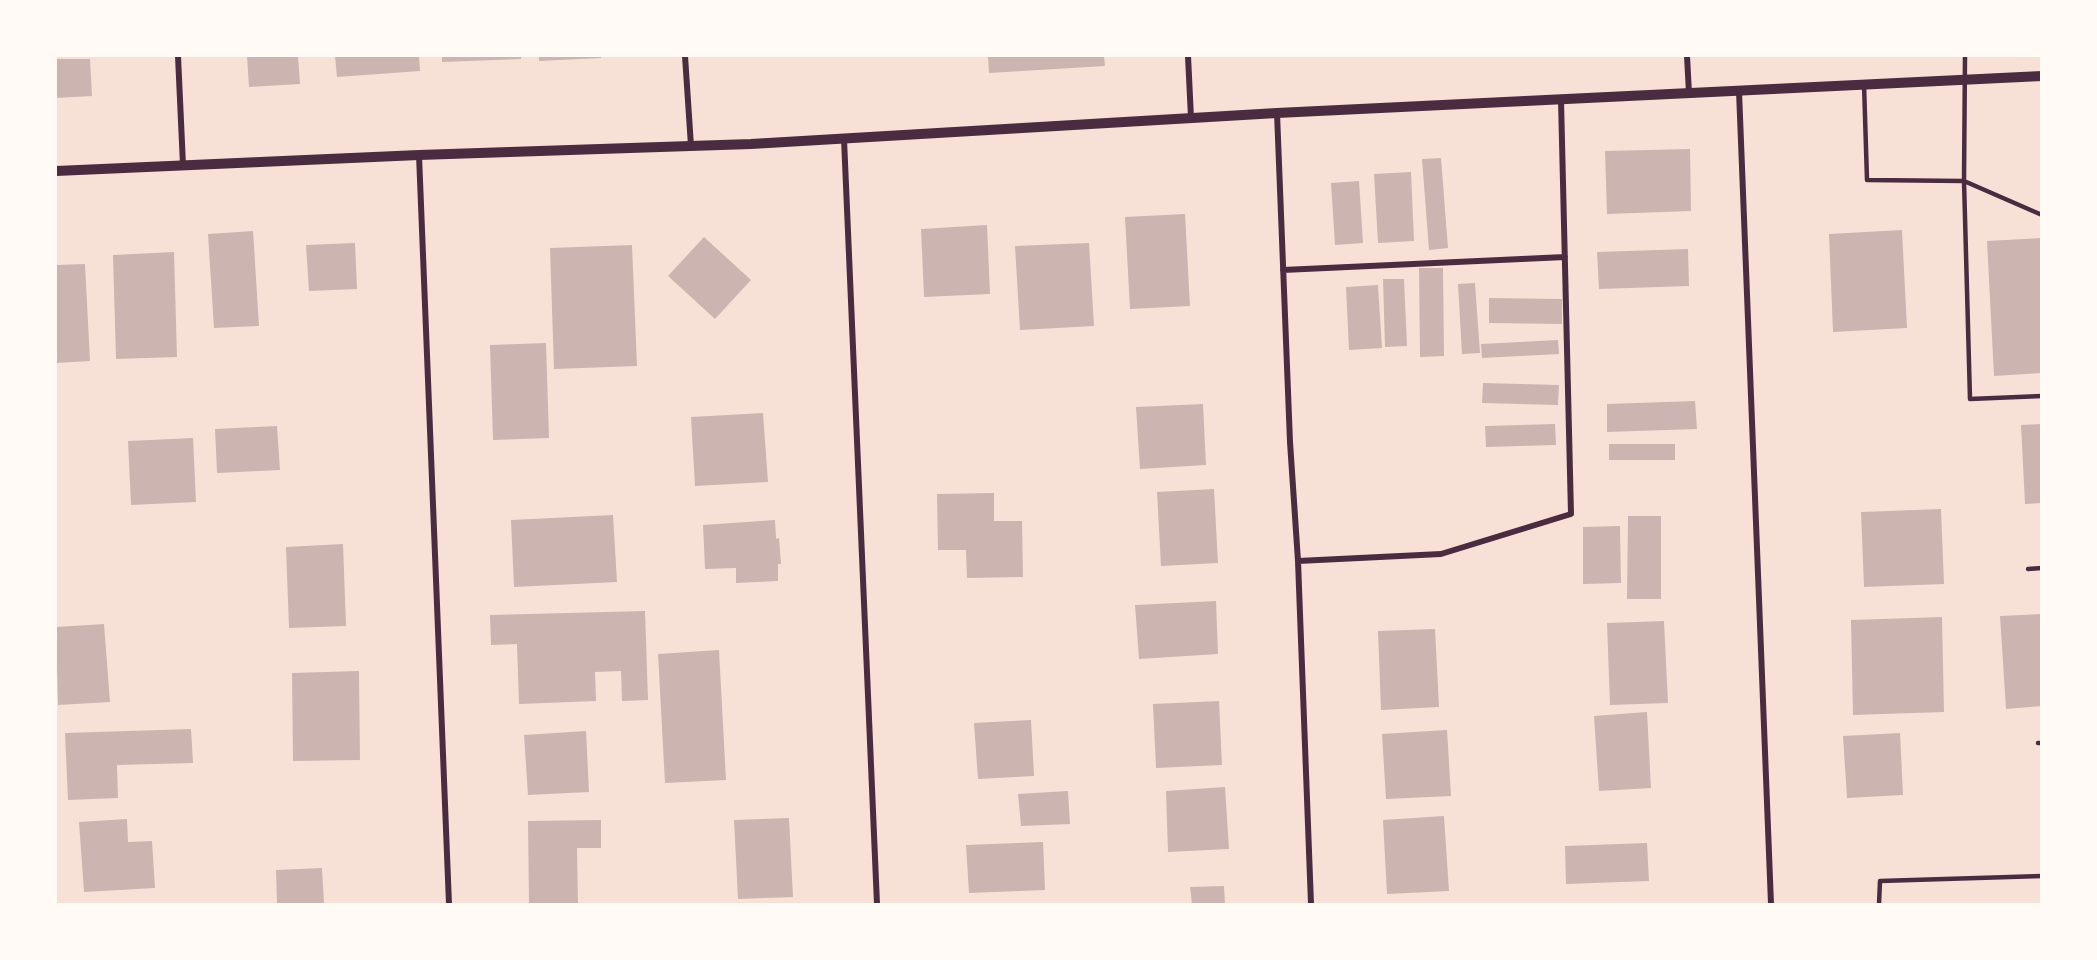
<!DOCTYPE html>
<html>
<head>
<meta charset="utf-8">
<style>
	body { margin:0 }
	#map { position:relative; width:2097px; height:960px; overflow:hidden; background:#f7e1d7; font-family:Signika,sans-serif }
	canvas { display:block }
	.frame { position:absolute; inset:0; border:57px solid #fffaf5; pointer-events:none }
</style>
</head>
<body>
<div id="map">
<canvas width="2097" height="960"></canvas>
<div class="frame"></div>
</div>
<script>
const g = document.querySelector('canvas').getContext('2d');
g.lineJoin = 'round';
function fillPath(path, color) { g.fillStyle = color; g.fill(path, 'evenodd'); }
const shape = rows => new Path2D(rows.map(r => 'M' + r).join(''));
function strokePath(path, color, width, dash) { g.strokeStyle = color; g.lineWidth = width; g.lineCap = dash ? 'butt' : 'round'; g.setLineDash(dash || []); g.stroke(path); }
const building = shape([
	[247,56,298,56,300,84,249,87],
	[335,56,419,56,420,71,337,77],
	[442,56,521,56,521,59,442,62],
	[539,56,601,56,601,58,539,61],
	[988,56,1104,56,1105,66,989,73],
	[56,59,90,59,92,96,56,98],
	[1690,149,1691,211,1607,214,1605,151],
	[1441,158,1448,248,1429,250,1422,159],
	[1411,172,1414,241,1378,243,1374,174],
	[1359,181,1363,243,1335,245,1331,183],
	[1185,214,1190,306,1130,309,1125,217],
	[987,225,990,294,924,297,921,229],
	[1902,230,1907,328,1833,332,1829,234],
	[253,231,259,326,214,328,208,234],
	[704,237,751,280,715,319,668,276],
	[2042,238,2042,373,1994,376,1987,241],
	[355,243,357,289,309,291,306,245],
	[1089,243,1094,326,1020,330,1015,246],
	[632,245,637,366,554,369,550,248],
	[1688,249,1689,286,1599,289,1597,252],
	[174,252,177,357,116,359,113,255],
	[85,264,90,361,56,363,56,265],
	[1419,268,1443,268,1444,356,1420,357],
	[1383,279,1404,279,1407,346,1385,347],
	[1475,283,1480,353,1462,354,1458,284],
	[1378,285,1382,348,1349,350,1346,287],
	[1489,298,1562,299,1562,324,1489,323],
	[1558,340,1559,354,1482,358,1481,344],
	[546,343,549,438,493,440,490,345],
	[1483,383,1559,385,1558,405,1482,403],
	[1695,401,1697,429,1607,432,1607,404],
	[1203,404,1206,465,1140,469,1136,407],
	[763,413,768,482,695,486,691,417],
	[1555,424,1556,445,1486,447,1485,426],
	[2042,424,2042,503,2025,504,2021,425],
	[277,426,280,470,217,473,215,429],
	[193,438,196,502,131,505,128,441],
	[1609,444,1675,444,1675,460,1609,460],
	[1214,489,1218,563,1161,566,1157,492],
	[994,493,994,521,1022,521,1023,577,967,578,966,550,938,550,937,494],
	[1941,509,1944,584,1864,587,1861,512],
	[613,515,617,582,514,587,511,520],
	[1628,516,1661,516,1661,599,1627,599],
	[775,520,776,539,779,538,781,564,778,564,778,581,736,583,736,568,705,569,703,525],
	[1620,526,1621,583,1583,584,1583,527],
	[343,544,346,626,289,628,286,547],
	[1216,601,1218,654,1139,659,1135,605],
	[645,611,648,700,622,701,621,671,595,672,596,701,519,704,517,644,491,645,490,615],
	[2042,614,2042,706,2006,709,2000,616],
	[1942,617,1944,712,1853,715,1851,620],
	[1664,621,1668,703,1610,705,1607,623],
	[104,624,110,702,58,705,56,627],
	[1435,629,1439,707,1381,710,1378,631],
	[719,650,726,780,665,783,658,654],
	[359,671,360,760,293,761,292,673],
	[1219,701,1222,765,1156,768,1153,704],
	[1647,712,1651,788,1599,791,1594,716],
	[1031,720,1034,776,978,779,974,723],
	[191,729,193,763,117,765,118,798,68,800,65,733],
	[1447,730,1451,796,1386,799,1382,734],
	[586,731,589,792,528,795,524,735],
	[1900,733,1903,795,1847,798,1843,736],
	[1225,787,1229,849,1168,852,1166,791],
	[1068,791,1070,824,1021,826,1018,794],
	[1444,816,1449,891,1387,894,1383,820],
	[789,818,793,897,738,899,734,820],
	[127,819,128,842,152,841,155,888,84,892,79,822],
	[601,820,601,848,577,848,578,904,529,904,528,821],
	[1043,842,1045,890,969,893,966,845],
	[1647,843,1649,881,1566,884,1565,846],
	[322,868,324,904,277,904,276,870],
	[1224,886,1225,904,1192,904,1190,887]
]);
const service = shape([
	[1965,56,1964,181,1970,399,2042,396],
	[1864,84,1867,180,1964,181,2042,215],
	[2028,569,2042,568],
	[2038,743,2042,743],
	[1879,904,1880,881,2042,876]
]);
const minor = shape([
	[178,56,183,165],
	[685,56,691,146],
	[1188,56,1191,118],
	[1687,56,1689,93],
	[1739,91,1771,904],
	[1277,113,1290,442,1298,561,1311,904],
	[844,139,877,904],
	[419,155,449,904],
	[1283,270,1565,257],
	[1298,561,1441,554,1571,514,1561,100]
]);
const tertiary = shape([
	[56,171,419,155,751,144,1277,113,2042,76]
]);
fillPath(building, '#ccb4b1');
strokePath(service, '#4a2c40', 4.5);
strokePath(minor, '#4a2c40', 6);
strokePath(tertiary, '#4a2c40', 10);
</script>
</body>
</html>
